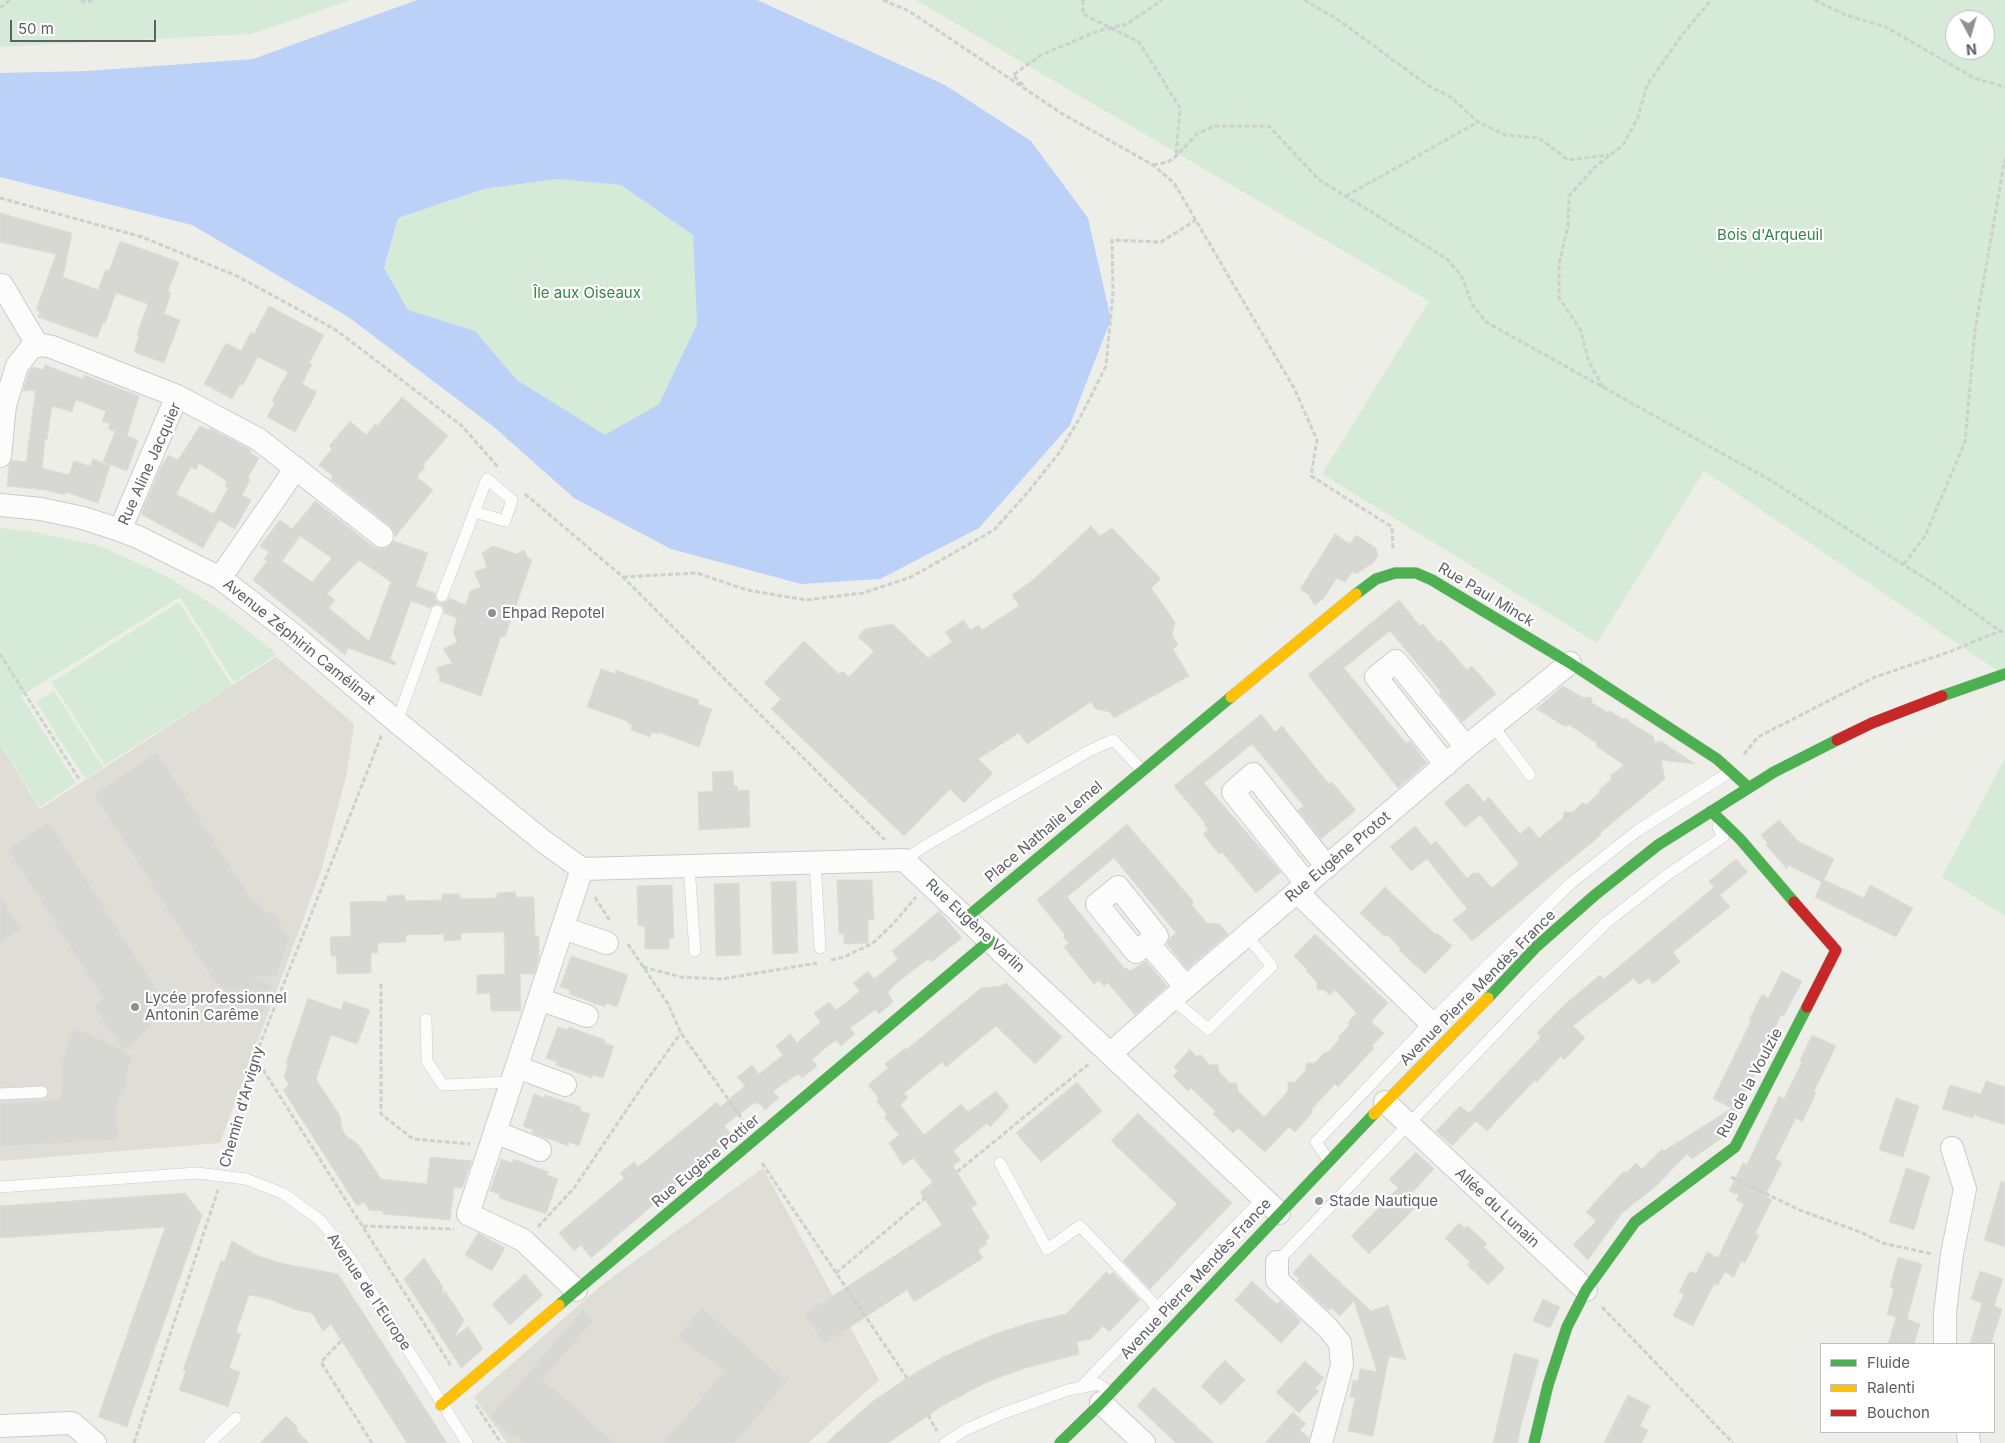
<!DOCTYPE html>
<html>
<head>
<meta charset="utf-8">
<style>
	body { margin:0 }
	#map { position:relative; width:2005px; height:1443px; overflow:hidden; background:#eeeee8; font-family:Inter,sans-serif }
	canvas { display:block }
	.legend { position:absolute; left:1820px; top:1343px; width:175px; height:90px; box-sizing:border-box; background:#fff; border:1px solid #bebfc2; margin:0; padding:6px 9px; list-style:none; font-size:15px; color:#5d5f66 }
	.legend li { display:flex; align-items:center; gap:10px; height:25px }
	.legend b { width:25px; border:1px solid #bebfc2 }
	.north { position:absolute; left:1945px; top:10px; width:50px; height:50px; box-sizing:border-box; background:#fff; border:1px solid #bebfc2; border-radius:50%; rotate:174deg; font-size:14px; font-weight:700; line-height:20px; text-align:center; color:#5d5f66 }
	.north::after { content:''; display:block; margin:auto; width:18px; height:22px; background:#909194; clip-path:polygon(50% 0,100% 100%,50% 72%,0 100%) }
	.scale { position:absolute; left:10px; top:20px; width:146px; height:22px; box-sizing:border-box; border:2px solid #5d5f66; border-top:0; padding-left:6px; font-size:15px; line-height:18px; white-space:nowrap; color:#5d5f66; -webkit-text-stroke:4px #fff; paint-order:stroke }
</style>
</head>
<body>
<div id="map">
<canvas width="2005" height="1443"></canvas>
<ul class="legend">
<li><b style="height:6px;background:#4caf50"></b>Fluide</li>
<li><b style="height:6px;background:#ffc107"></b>Ralenti</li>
<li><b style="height:6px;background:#c62828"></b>Bouchon</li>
</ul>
<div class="north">N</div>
<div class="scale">50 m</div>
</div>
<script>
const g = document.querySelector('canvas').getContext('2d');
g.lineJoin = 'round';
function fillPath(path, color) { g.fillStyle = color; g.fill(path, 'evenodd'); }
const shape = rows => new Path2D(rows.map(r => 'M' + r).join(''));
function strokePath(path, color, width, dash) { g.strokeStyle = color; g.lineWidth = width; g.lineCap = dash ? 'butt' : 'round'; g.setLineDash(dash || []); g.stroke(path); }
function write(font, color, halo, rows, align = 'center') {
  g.font = font + ' Inter,sans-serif'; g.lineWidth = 4.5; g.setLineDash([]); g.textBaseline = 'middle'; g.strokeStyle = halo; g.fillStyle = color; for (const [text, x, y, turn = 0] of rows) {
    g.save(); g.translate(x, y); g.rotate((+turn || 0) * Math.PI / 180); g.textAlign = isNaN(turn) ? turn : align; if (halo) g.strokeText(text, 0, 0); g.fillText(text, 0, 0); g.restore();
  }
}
const education = shape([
	[276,657,354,724,347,773,321,871,220,1143,0,1161,0,744,40,809],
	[763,1168,879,1380,808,1443,507,1443,474,1397,603,1284]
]);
const green = shape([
	[0,0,351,0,251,34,0,47],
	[916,0,2005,0,2005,676,1704,471,1597,643,1322,474,1429,301],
	[1955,20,1985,20,1985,50,1955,50],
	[557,179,621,185,693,235,697,324,659,404,605,436,517,380,475,331,408,310,384,268,398,218,484,189],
	[0,528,30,531,100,546,168,577,221,610,277,654,234,682,180,597,21,696,76,783,40,807,0,743],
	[179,602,232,685,105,765,52,682],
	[54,691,103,767,85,779,36,702],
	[2005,758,2005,916,1942,877]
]);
const water = shape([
	[417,0,757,0,945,85,1031,141,1088,218,1111,319,1070,425,979,528,880,579,801,584,671,549,574,498,494,427,347,316,192,225,0,177,0,73,87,71,253,59],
	[557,179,621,185,693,235,697,324,659,404,605,435,517,380,475,331,408,310,384,268,398,218,484,189]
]);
const building = shape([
	[0,213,72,233,63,277,98,290,106,269,109,271,120,241,179,262,168,292,171,293,164,314,180,320,164,363,134,352,139,336,137,335,148,304,116,293,105,323,103,323,97,338,38,317,40,312,36,310,56,254,0,242,0,213],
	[269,306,324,335,309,363,312,364,302,384,317,392,295,432,267,417,275,402,272,401,288,372,258,357,243,385,240,384,232,399,204,384,226,343,241,351,251,332,254,334,269,306],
	[45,365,83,379,84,375,139,396,127,436,108,429,110,424,102,421,106,411,76,400,72,412,52,406,47,440,45,439,42,468,69,475,74,461,90,466,93,459,110,466,98,503,65,492,65,495,45,490,7,486,9,465,12,460,26,462,35,395,35,390,23,391,29,372,33,367,43,370,45,365],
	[402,397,448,436,423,465,425,467,417,477,433,490,395,537,394,531,390,526,331,479,333,476,319,465,332,449,329,446,350,421,366,435,375,424,377,426,402,397],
	[200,426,209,430,210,428,251,450,250,453,259,458,248,478,250,480,242,495,251,500,235,529,219,520,203,548,141,514,160,469,168,455,178,460,200,426],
	[199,463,227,481,225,486,228,488,214,514,176,494,191,467,196,470,199,463],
	[115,432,138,440,127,471,103,462,115,432],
	[315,501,374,547,381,549,386,548,394,541,428,553,416,586,435,593,436,600,440,603,446,602,449,598,466,605,470,591,481,587,474,572,487,567,482,553,493,546,517,554,524,550,528,558,532,560,505,637,501,636,481,696,439,681,440,676,436,668,452,663,443,649,457,642,453,632,457,618,444,613,444,609,440,604,435,604,430,608,411,601,390,659,396,663,395,665,348,648,345,655,253,580,267,561,264,559,269,552,260,546,280,520,292,529,315,501],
	[300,536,332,558,312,582,282,561,300,536],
	[359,560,391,582,369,641,329,608,335,600,327,594,359,560],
	[1091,526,1100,536,1112,528,1161,579,1151,588,1175,622,1172,635,1178,645,1173,649,1189,676,1114,718,1110,712,1096,709,1091,702,1027,744,1019,733,978,759,993,773,964,803,950,789,904,836,771,709,781,699,764,683,804,641,839,674,843,671,849,677,874,651,858,637,865,629,893,624,928,658,952,642,945,632,964,620,970,630,979,625,982,630,1019,606,1012,595,1034,579,1091,526],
	[1335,534,1350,544,1356,535,1376,548,1378,556,1373,563,1356,574,1352,572,1345,582,1337,578,1323,599,1314,605,1309,595,1300,589,1335,534],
	[1399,600,1420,626,1423,624,1438,642,1441,640,1467,670,1472,666,1496,694,1462,722,1439,693,1441,692,1390,631,1344,668,1406,743,1410,741,1427,763,1398,788,1308,675,1399,600],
	[601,669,615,674,616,670,699,700,698,704,712,709,699,747,658,732,657,734,652,732,650,737,631,730,632,725,627,723,628,721,587,707,601,669],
	[1563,686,1584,698,1591,697,1592,703,1607,712,1610,711,1623,719,1626,718,1632,724,1653,736,1655,743,1661,741,1695,764,1661,760,1665,779,1600,833,1601,835,1472,941,1453,920,1467,909,1427,859,1411,871,1390,847,1415,826,1431,845,1436,841,1467,878,1473,873,1479,873,1492,888,1519,864,1480,815,1465,827,1444,803,1468,783,1484,802,1489,797,1520,834,1529,826,1539,838,1563,818,1564,812,1573,812,1582,803,1587,804,1599,793,1600,789,1611,780,1611,775,1624,765,1596,746,1597,743,1568,724,1566,727,1536,709,1563,686],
	[1261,714,1275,732,1282,726,1329,784,1332,782,1356,810,1321,839,1298,810,1304,806,1252,744,1204,783,1281,872,1256,893,1222,852,1219,854,1203,834,1208,830,1204,824,1205,823,1174,786,1261,714],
	[157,753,254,903,258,901,266,914,272,911,289,938,276,976,252,977,273,985,261,1018,243,989,232,993,227,991,214,981,94,794,157,753],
	[733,771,734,786,737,786,738,791,749,790,750,827,699,830,698,792,713,791,712,772,733,771],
	[1779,820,1798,841,1834,859,1824,880,1864,898,1870,885,1913,908,1896,937,1815,897,1822,882,1788,865,1787,869,1766,845,1768,844,1761,835,1779,820],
	[49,822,163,1000,142,1014,151,1027,123,1051,132,1056,127,1072,126,1089,122,1089,116,1112,118,1139,0,1147,0,1104,61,1099,63,1059,74,1028,124,1050,94,1006,104,999,8,849,49,822],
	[1127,824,1194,902,1191,904,1207,923,1220,924,1228,934,1187,969,1167,944,1169,939,1176,933,1114,858,1067,897,1125,969,1126,968,1130,971,1146,961,1167,986,1135,1015,1108,983,1104,986,1099,980,1094,984,1064,947,1069,943,1063,937,1065,935,1037,900,1127,824],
	[1736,859,1748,872,1720,895,1730,907,1673,952,1680,962,1653,984,1648,978,1639,985,1634,978,1573,1026,1585,1038,1564,1060,1561,1056,1537,1082,1535,1080,1487,1131,1476,1121,1452,1146,1436,1131,1460,1106,1469,1113,1541,1037,1537,1033,1564,1005,1600,975,1604,979,1714,887,1709,881,1736,859],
	[837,880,872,880,874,919,868,920,868,943,844,944,844,934,839,934,837,880],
	[796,881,798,953,773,954,771,882,796,881],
	[739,883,741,955,716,956,714,884,739,883],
	[672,885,674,938,669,938,669,949,645,949,645,926,638,926,637,886,672,885],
	[1385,887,1435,934,1437,933,1452,946,1425,974,1400,951,1400,948,1388,935,1384,936,1360,913,1385,887],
	[515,892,516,897,534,897,535,936,539,936,539,958,534,974,520,974,521,1011,491,1011,490,993,477,994,477,975,505,974,504,932,461,933,461,940,444,941,444,934,406,935,406,942,378,943,378,953,371,953,371,973,337,974,336,956,331,956,330,937,351,936,350,902,387,901,387,896,405,895,405,901,442,900,442,894,460,894,460,899,497,898,497,893,515,892],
	[0,897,22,929,0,943,0,897],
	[939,911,962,938,931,962,928,959,898,982,888,992,893,1002,879,1014,875,1010,850,1028,855,1034,841,1046,836,1040,824,1049,812,1060,817,1066,802,1078,798,1074,773,1091,779,1098,765,1110,759,1103,757,1105,755,1102,724,1126,733,1137,591,1258,581,1245,574,1251,559,1233,624,1178,620,1173,634,1162,638,1167,717,1102,720,1107,745,1086,737,1077,752,1065,759,1074,783,1055,776,1046,790,1034,797,1043,809,1032,821,1022,814,1013,829,1002,836,1010,848,1001,860,991,853,983,868,971,874,979,898,959,892,951,939,911],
	[1315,934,1388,1003,1371,1022,1384,1033,1372,1046,1374,1048,1338,1087,1335,1084,1311,1110,1313,1112,1295,1132,1289,1127,1265,1152,1238,1128,1233,1133,1213,1114,1216,1112,1191,1088,1188,1091,1173,1076,1178,1071,1174,1067,1190,1049,1196,1056,1201,1055,1210,1065,1218,1065,1219,1072,1230,1083,1237,1083,1238,1091,1264,1117,1288,1091,1288,1082,1295,1082,1306,1070,1306,1063,1315,1063,1324,1053,1328,1052,1339,1040,1339,1036,1349,1026,1349,1021,1357,1013,1335,990,1330,995,1324,990,1317,990,1317,982,1307,972,1306,968,1294,956,1315,934],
	[571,956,628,975,617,1007,606,1003,605,1007,569,994,570,990,560,987,571,956],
	[1782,971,1802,981,1784,1016,1781,1015,1759,1061,1761,1062,1723,1137,1692,1159,1687,1154,1656,1186,1622,1213,1588,1260,1573,1245,1596,1221,1586,1212,1606,1190,1624,1171,1626,1173,1636,1163,1642,1169,1662,1149,1664,1151,1732,1108,1713,1099,1751,1021,1749,1020,1762,994,1768,998,1782,971],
	[1006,983,1062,1037,1035,1064,996,1026,946,1067,942,1062,904,1093,908,1098,900,1105,924,1135,961,1104,968,1112,996,1091,1009,1107,990,1127,987,1123,953,1151,961,1160,953,1166,977,1204,971,1208,990,1238,985,1241,987,1244,978,1250,983,1258,914,1302,907,1290,824,1344,805,1314,942,1225,920,1192,933,1182,913,1158,903,1165,889,1143,899,1135,884,1117,887,1114,876,1101,879,1098,868,1085,888,1068,885,1064,905,1048,906,1050,981,988,1001,986,1006,983],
	[308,998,341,1010,344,1001,370,1010,357,1044,331,1035,316,1079,340,1116,342,1129,346,1136,358,1144,381,1179,427,1184,430,1157,472,1161,462,1188,454,1187,450,1220,383,1214,383,1211,369,1210,364,1202,357,1206,283,1090,289,1085,284,1077,288,1064,286,1063,308,998],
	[558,1027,568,1030,569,1027,605,1040,604,1043,614,1046,603,1078,593,1075,592,1078,556,1065,557,1062,546,1058,558,1027],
	[1812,1035,1836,1046,1814,1091,1816,1093,1802,1122,1796,1118,1775,1159,1782,1162,1765,1196,1772,1200,1755,1234,1759,1235,1745,1263,1741,1261,1734,1277,1725,1272,1718,1285,1714,1284,1693,1326,1673,1316,1684,1294,1679,1292,1690,1271,1696,1274,1707,1252,1718,1258,1725,1243,1744,1204,1736,1200,1739,1195,1729,1191,1743,1163,1747,1165,1779,1096,1784,1099,1802,1062,1800,1060,1812,1035],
	[1986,1081,2005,1087,2005,1125,1974,1115,1973,1118,1942,1109,1950,1085,1981,1094,1986,1081],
	[1077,1082,1102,1111,1041,1162,1016,1133,1077,1082],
	[534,1094,544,1098,545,1095,581,1107,580,1111,590,1114,579,1146,569,1142,568,1146,532,1133,533,1130,523,1126,534,1094],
	[1896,1098,1919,1106,1903,1157,1879,1150,1896,1098],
	[1138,1113,1232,1203,1150,1289,1123,1261,1177,1204,1111,1141,1138,1113],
	[1416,1152,1434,1169,1408,1197,1417,1206,1369,1254,1351,1236,1398,1188,1389,1179,1416,1152],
	[501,1159,512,1163,513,1159,549,1172,547,1175,558,1179,546,1214,499,1198,500,1194,490,1191,501,1159],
	[1906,1168,1930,1176,1914,1230,1889,1222,1906,1168],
	[2001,1182,2005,1182,2005,1247,1984,1240,2001,1182],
	[185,1193,202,1215,127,1427,98,1417,165,1227,0,1238,0,1206,185,1193],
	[1459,1223,1465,1228,1468,1226,1487,1244,1484,1247,1505,1268,1488,1285,1467,1265,1470,1262,1445,1238,1459,1223],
	[478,1233,505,1248,492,1271,465,1255,478,1233],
	[232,1241,256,1255,280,1263,338,1274,447,1443,407,1443,331,1324,323,1331,312,1313,292,1309,292,1308,269,1299,249,1295,236,1332,241,1334,229,1368,240,1372,228,1407,179,1390,186,1371,183,1370,221,1261,224,1262,232,1241],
	[1310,1254,1371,1311,1388,1305,1406,1360,1389,1356,1373,1436,1348,1431,1355,1398,1350,1397,1353,1380,1358,1381,1360,1369,1377,1372,1354,1301,1340,1316,1331,1308,1329,1311,1297,1281,1299,1279,1293,1273,1310,1254],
	[1898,1257,1922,1264,1907,1319,1920,1324,1914,1344,1888,1344,1896,1317,1887,1314,1894,1289,1890,1287,1898,1257],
	[424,1258,443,1287,442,1296,445,1291,464,1320,454,1338,468,1326,483,1349,461,1368,404,1279,424,1258],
	[1980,1271,2003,1279,1994,1306,2002,1309,1991,1344,1970,1344,1982,1303,1971,1299,1980,1271],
	[1106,1272,1110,1275,1113,1272,1140,1300,1109,1332,1103,1326,1091,1339,1077,1342,1079,1354,1022,1369,985,1383,942,1406,888,1443,826,1443,873,1401,907,1378,943,1357,992,1335,1032,1322,1066,1314,1106,1272],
	[525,1274,543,1295,510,1325,492,1304,525,1274],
	[1252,1281,1277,1304,1280,1301,1301,1321,1281,1343,1235,1300,1252,1281],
	[1543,1299,1560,1307,1550,1328,1533,1321,1543,1299],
	[702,1308,787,1382,734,1443,663,1443,725,1371,677,1337,702,1308],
	[583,1310,594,1320,542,1379,615,1443,525,1443,515,1435,513,1437,490,1417,583,1310],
	[1514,1353,1539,1360,1520,1429,1518,1443,1493,1443,1514,1353],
	[1225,1360,1245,1380,1221,1405,1201,1386,1225,1360],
	[1305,1361,1324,1378,1315,1388,1319,1391,1299,1413,1276,1392,1305,1361],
	[1154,1387,1197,1427,1214,1443,1176,1443,1137,1406,1154,1387],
	[1628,1395,1650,1406,1640,1426,1648,1430,1642,1443,1604,1443,1628,1395],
	[1293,1412,1306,1424,1300,1430,1309,1438,1308,1443,1265,1443,1293,1412],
	[286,1416,298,1428,296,1430,309,1443,260,1443,286,1416]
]);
const path = shape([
	[81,0,86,2,94,0],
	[883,0,909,11,1061,113,1153,165,1174,183,1294,388,1317,440,1311,476,1392,527,1393,550],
	[1083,0,1083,14,1139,42,1180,108,1176,156],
	[1304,0,1337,19,1426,84,1452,98,1478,122,1506,135,1539,138,1568,160,1609,155],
	[1814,0,1846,15,1886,27,1974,78,2005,87],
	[0,8,10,0],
	[1023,85,1013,75,1041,55,1098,31,1127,24,1162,0],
	[1153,165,1168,162,1176,156,1197,134,1214,126,1269,126,1318,179,1447,259,1461,275,1472,304,1486,322,1770,480,1937,586,2000,631],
	[1346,196,1478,122],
	[0,198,142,237,237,276,336,330,462,426,498,467],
	[1603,387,1589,362,1580,329,1559,298,1559,264,1568,226,1569,196,1595,167,1623,145,1638,117,1647,85,1682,35,1711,0],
	[525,494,623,577,885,840],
	[1904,564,1925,536,1965,442,1975,330,2005,158],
	[623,577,697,573,747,590,806,600,863,593,911,577,994,530,1028,492,1059,453,1082,414,1106,366,1113,293,1112,240,1161,242,1196,220],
	[0,654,79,779],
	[1744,754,1758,737,1875,677,1949,652,2000,631,2005,632],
	[595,897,610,921],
	[628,944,668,1004,681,1033,743,1120],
	[831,960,844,957,873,943,892,925,916,897],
	[643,967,681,977,722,979,817,963],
	[381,984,381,1114,413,1139,470,1144],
	[255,1057,451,1366],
	[228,1163,255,1057,382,734],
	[762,1163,907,1378],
	[957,1172,1090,1063],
	[1731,1177,1802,1211,1863,1233,1882,1243,1932,1254],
	[363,1226,454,1229],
	[538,1227,574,1188,644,1084,681,1033],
	[836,1273,925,1198],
	[1602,1307,1733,1443],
	[341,1341,321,1362,372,1443],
	[476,1405,501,1443],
	[928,1415,937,1431],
	[134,1443,218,1190]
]);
const lane = shape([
	[442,596,487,479,512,500,505,521,475,512],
	[397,722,437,611],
	[1493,726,1530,775],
	[904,860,925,846,1089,751,1113,740,1142,770],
	[815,862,820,948],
	[689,866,695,951],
	[1172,999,1208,1029,1272,966,1246,935],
	[426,1019,427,1061,443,1085,512,1082],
	[0,1094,42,1092],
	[1329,1161,1316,1142,1430,1022,1570,884,1637,831,1730,772],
	[1000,1163,1047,1249,1080,1226,1157,1307],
	[0,1187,197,1173,246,1179,284,1194,320,1220,350,1258,467,1443],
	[1277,1262,1529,998,1607,922,1667,875,1723,837,1718,827],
	[1080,1388,1263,1198],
	[210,1443,236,1418],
	[945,1443,965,1430,1004,1413,1068,1390,1098,1384,1110,1392]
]);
const street = shape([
	[2,285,38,346],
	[0,456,5,405,17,366,31,348,42,345,52,347,177,396],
	[0,505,41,509,83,518,120,530,140,538,220,578,290,632,397,722,543,841,582,869],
	[120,530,177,396,258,439,382,536],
	[220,578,296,468],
	[1446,765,1376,677,1396,661,1466,747],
	[582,869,904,860,1279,1213],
	[1307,884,1233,792,1253,774,1327,867],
	[1118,887,1157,936,1136,952,1097,904,1118,887],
	[1297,892,1430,1022],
	[563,928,607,943],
	[1148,943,1186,987],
	[539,999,587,1016],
	[1110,1054,1172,999,1466,747,1570,663],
	[517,1067,565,1085],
	[1385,1102,1586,1290],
	[495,1132,540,1150],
	[1277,1262,1277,1280,1328,1328,1340,1343,1342,1365,1321,1443],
	[576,1290,523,1240,468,1214,582,869],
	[1945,1344,1945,1313,1952,1254,1965,1189,1952,1148],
	[1101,1403,1144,1443],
	[0,1426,72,1423,95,1443],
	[1968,1432,1969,1443]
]);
const fast = shape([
	[1356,594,1376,579,1395,573,1416,573,1432,580,1570,663,1717,759,1748,787],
	[1942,696,2005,674],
	[1711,811,1740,839,1794,902],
	[966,918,1231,697],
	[1488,998,1537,946,1595,895,1658,845,1774,772,1837,740],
	[559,1305,990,940],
	[1060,1443,1101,1403,1374,1114],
	[1534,1443,1548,1385,1567,1327,1586,1290,1635,1222,1735,1147,1807,1007]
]);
const slow = shape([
	[1231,697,1356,594],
	[1374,1114,1488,998],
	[441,1405,559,1305]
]);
const jam = shape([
	[1837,740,1872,723,1942,696],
	[1794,902,1836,950,1807,1007]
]);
const markers = [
	[492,613,5,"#909194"],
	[135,1007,5,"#909194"],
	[1319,1201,5,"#909194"]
];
const parkNames = [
	["Bois d'Arqueuil",1770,235],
	["Île aux Oiseaux",587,293]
];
const streetNames = [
	["Rue Aline Jacquier",150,464,-66],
	["Rue Paul Minck",1486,595,31],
	["Avenue Zéphirin Camélinat",299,642,39],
	["Place Nathalie Lemel",1044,832,-40],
	["Rue Eugène Protot",1338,857,-40],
	["Rue Eugène Varlin",975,926,43],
	["Avenue Pierre Mendès France",1478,988,-45],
	["Rue de la Voulzie",1750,1083,-62],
	["Chemin d'Arvigny",242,1107,-74],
	["Rue Eugène Pottier",706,1161,-40],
	["Allée du Lunain",1497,1208,43],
	["Avenue Pierre Mendès France",1196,1279,-47],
	["Avenue de l'Europe",369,1292,56]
];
const poiNames = [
	["Ehpad Repotel",502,613],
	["Lycée professionnel",145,998],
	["Antonin Carême",145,1015],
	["Stade Nautique",1329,1201]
];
fillPath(education, '#deded6');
fillPath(green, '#d6ead8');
fillPath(water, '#bcd1f8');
fillPath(building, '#d7d7d3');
strokePath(building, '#ddddd8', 1);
strokePath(lane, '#caccca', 12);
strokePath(street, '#caccca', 24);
strokePath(fast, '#cbcccb', 12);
strokePath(slow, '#cbcccb', 12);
strokePath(jam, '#cbcccb', 12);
strokePath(path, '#ccd0ce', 3, [5, 2.5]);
strokePath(lane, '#fcfcfc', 11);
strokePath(street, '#fcfcfc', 22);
strokePath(fast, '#4caf50', 11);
strokePath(slow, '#ffc107', 11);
strokePath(jam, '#c62828', 11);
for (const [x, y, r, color] of markers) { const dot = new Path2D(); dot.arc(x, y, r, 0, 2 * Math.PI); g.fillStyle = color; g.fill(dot); strokePath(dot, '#fff', 2); }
write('15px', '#348649', '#fff', parkNames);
write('15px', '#5d5f66', '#fff', streetNames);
write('15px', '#5d5f66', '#fff', poiNames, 'left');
</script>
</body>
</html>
